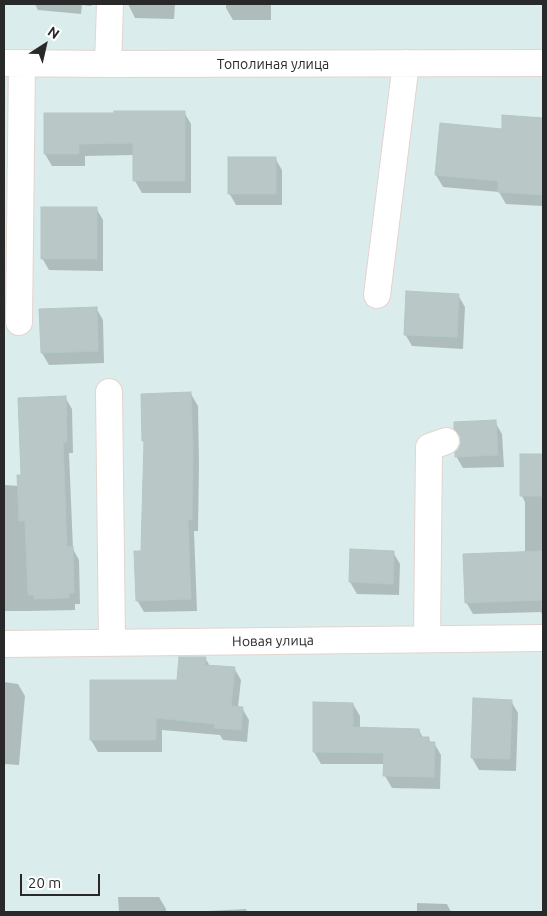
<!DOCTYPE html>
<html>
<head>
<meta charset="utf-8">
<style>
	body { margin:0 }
	#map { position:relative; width:547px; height:916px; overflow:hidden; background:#daecec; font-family:Ubuntu,sans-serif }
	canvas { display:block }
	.frame { position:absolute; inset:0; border:5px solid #292929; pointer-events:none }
	.north { position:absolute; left:20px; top:20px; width:50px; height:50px; -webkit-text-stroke:4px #fff; paint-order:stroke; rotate:35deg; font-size:14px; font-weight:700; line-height:20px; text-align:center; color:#292929 }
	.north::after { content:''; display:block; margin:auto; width:18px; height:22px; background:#292929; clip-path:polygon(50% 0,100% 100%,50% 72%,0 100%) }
	.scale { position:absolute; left:20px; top:874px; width:80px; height:22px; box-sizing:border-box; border:2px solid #292929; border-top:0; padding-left:6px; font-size:15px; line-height:18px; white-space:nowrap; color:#292929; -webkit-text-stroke:4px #fff; paint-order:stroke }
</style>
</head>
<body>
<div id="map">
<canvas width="547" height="916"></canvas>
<div class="frame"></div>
<div class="north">N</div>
<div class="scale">20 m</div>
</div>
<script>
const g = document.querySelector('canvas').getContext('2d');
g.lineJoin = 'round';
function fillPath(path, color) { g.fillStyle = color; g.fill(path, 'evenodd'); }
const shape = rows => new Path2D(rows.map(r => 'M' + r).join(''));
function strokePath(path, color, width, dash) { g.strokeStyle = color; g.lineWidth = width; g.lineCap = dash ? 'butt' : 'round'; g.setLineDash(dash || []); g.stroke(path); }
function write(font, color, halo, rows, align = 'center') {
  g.font = font + ' Ubuntu,sans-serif'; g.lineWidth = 4.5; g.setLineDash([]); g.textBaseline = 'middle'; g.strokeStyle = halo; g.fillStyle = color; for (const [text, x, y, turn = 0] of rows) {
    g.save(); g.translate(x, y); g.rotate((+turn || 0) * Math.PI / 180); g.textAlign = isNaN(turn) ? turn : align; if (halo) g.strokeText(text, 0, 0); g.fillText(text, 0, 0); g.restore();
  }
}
const shadow = shape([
	[35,4,92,4,91,6,82,5,81,14,38,10],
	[129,4,175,4,174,19,135,18,129,6],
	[226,4,271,4,271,20,233,20,226,8],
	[184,112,191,124,191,193,142,193,135,181,135,155,85,156,85,166,52,166,45,154],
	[504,117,543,119,543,206,506,204,499,192,443,187,436,175,503,130],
	[275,158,282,170,282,205,236,205,229,193],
	[96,208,103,220,103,271,49,270,42,258],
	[4,263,5,264,5,310,4,310],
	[458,295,465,307,463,349,412,346,405,334],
	[96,308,103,320,104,363,49,365,42,353],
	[191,394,198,406,199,464,198,531,194,531,197,611,144,612,137,600,142,552,145,443,144,440],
	[65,397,72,409,73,453,69,453,73,549,79,560,80,604,75,604,75,610,29,611,4,611,4,485,19,486,23,476],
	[495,422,502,434,504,467,463,468,456,456,462,443,462,439,455,428],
	[521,455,543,455,543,616,541,612,473,614,466,602,525,553,525,502,522,496],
	[393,552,400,564,399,595,357,594,350,582],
	[205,658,210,666,234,668,241,680,238,707,242,708,249,720,247,742,223,740,220,735,162,730,162,752,98,752,91,740,91,682,178,682],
	[4,682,18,684,25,696,19,765,4,764],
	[511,701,518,713,516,771,479,770,472,758],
	[353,704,360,716,360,729,419,730,423,738,428,738,431,743,434,743,441,755,440,789,392,788,385,776,385,764,321,764,314,752],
	[118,897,159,897,166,909,166,912,119,912],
	[417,903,447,904,451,912,417,912],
	[246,909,247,912,207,912,207,911]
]);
const building = shape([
	[114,111,185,111,185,181,133,181,133,143,79,144,79,154,44,154,44,113,114,113,114,111],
	[502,115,543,118,543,195,498,192,498,181,435,175,440,123,502,129,502,115],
	[228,157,276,157,276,194,228,194,228,157],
	[41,207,97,207,97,259,41,259,41,207],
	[406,291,459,294,457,337,404,335,406,291],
	[97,307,98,351,41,353,39,309,97,307],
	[191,392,193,452,192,520,188,519,191,599,136,601,134,551,141,551,144,441,142,441,141,394,191,392],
	[66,396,67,442,63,442,67,547,73,546,74,593,69,593,69,598,34,599,34,595,28,595,25,521,19,521,17,475,21,475,18,398,66,396],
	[496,420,498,455,455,457,455,452,458,450,461,443,460,436,454,429,454,422,496,420],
	[520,454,543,454,543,496,520,496,520,454],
	[350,549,394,551,393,584,349,582,350,549],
	[543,551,543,600,465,603,463,554,543,551],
	[179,657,206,657,205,665,235,667,231,706,243,707,241,730,214,728,215,724,156,718,156,740,90,740,90,680,177,680,179,657],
	[473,698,512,700,510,759,471,758,473,698],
	[313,702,353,703,353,727,419,729,420,737,429,737,429,742,435,742,434,777,383,776,384,753,313,752,313,702]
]);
const minor = shape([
	[4,63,108,64,543,63],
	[108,64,110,4],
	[377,295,406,63],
	[19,322,22,63],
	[109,392,112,642],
	[427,639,429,447,446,441],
	[4,644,543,638]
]);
const streetNames = [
	["Тополиная улица",273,64],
	["Новая улица",273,641,-1]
];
fillPath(shadow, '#0003');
fillPath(building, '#bac7c7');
strokePath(building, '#b4c6c7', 1);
strokePath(minor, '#e3d4cf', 28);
strokePath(minor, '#fff', 26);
write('14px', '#292929', '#fff', streetNames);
</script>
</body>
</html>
